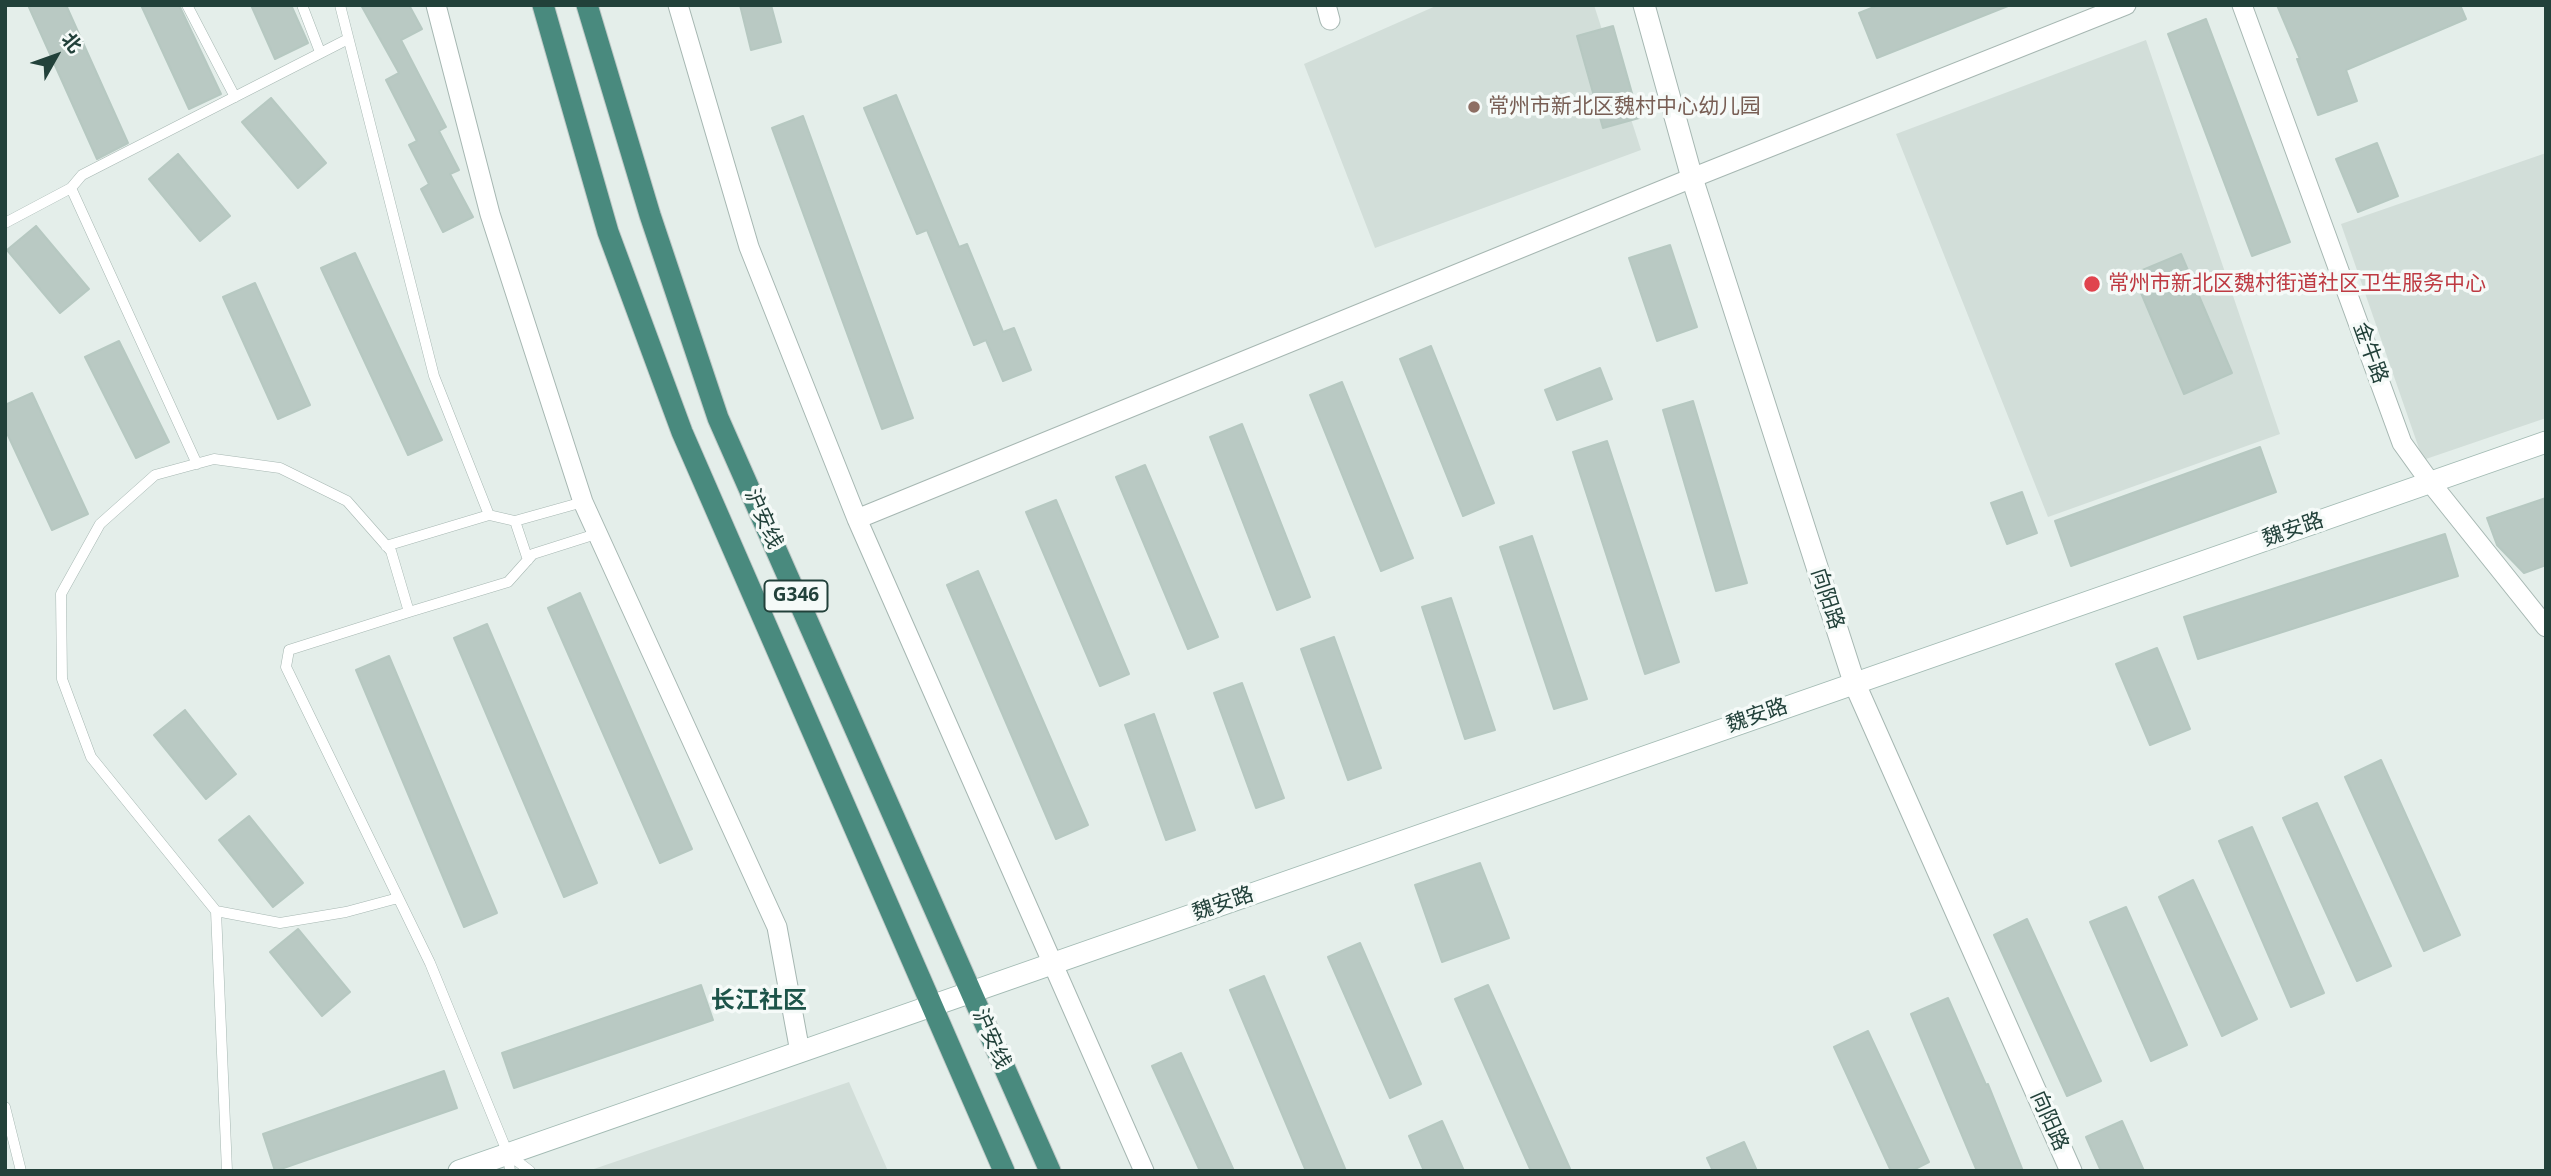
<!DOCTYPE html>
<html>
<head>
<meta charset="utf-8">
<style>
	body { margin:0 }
	#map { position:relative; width:2551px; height:1176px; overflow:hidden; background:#e4eeea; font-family:"Open Sans","Noto Sans SC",sans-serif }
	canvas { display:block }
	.frame { position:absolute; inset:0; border:7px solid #22413a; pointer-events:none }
	.north { position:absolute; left:21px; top:21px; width:70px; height:70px; -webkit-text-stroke:5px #f5faf8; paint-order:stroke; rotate:50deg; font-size:19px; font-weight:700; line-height:28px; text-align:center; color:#22413a }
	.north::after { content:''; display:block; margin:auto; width:24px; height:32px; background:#22413a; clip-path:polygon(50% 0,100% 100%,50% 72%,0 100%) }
</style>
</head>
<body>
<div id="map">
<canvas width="2551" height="1176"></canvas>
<div class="frame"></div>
<div class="north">北</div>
</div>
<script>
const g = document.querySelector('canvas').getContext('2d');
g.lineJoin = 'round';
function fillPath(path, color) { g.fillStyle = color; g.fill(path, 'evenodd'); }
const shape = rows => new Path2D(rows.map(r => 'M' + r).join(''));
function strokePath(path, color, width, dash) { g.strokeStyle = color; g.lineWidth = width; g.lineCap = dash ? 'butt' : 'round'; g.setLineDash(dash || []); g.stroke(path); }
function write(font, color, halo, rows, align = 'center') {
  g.font = font + ' "Open Sans","Noto Sans SC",sans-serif'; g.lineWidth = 7; g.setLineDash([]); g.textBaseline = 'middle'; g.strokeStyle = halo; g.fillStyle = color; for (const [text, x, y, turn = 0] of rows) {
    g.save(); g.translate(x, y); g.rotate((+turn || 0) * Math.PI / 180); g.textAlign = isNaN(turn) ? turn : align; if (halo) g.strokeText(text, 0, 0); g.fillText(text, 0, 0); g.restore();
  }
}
const built = shape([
	[1438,5,1594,5,1641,150,1375,248,1304,64],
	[2146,40,2280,434,2048,517,1896,134],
	[2546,153,2546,418,2423,460,2341,224],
	[849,1082,888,1171,588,1171]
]);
const building = shape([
	[28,5,66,5,128,143,97,159,28,5],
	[141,5,179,5,221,94,189,109,141,5],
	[251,5,291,5,308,43,275,59,251,5],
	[361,5,409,5,422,29,401,40,446,127,439,131,459,170,450,174,473,217,443,232,421,189,429,184,409,145,417,141,386,80,399,73,361,5],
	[740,5,771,5,781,42,751,50,740,5],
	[1879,5,2007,5,2008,6,1877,58,1859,13,1879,5],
	[2277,5,2460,5,2466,19,2346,70,2357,101,2318,115,2297,59,2300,59,2277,5],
	[2206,19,2290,242,2252,256,2168,34,2206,19],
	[1613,26,1639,118,1603,128,1577,36,1613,26],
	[896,95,959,247,967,244,1003,332,1014,328,1031,370,1003,381,986,340,974,345,927,230,917,234,864,108,896,95],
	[271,98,326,163,298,188,242,122,271,98],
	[803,116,913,418,882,429,772,128,803,116],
	[2377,143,2398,196,2358,212,2336,159,2377,143],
	[178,154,230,216,200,241,149,179,178,154],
	[36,226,89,289,60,313,7,250,36,226],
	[1670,245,1697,327,1657,341,1629,258,1670,245],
	[355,253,442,440,408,455,321,268,355,253],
	[2181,254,2232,373,2184,394,2133,274,2181,254],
	[255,283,310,405,278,419,223,297,255,283],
	[119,341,169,442,136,458,85,357,119,341],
	[1431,346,1494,503,1463,516,1400,359,1431,346],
	[1600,368,1612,399,1557,420,1545,390,1600,368],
	[1342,382,1413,558,1381,571,1310,395,1342,382],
	[32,393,88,514,52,530,5,429,5,405,32,393],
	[1693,401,1747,583,1716,591,1663,410,1693,401],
	[1242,424,1310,597,1277,610,1210,437,1242,424],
	[1607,441,1679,662,1645,674,1573,452,1607,441],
	[2260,447,2276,492,2071,566,2055,521,2260,447],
	[1145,465,1218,637,1188,649,1116,477,1145,465],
	[2022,492,2037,533,2007,544,1991,503,2022,492],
	[2546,498,2546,565,2524,573,2497,545,2487,518,2546,498],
	[1056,500,1129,674,1100,686,1026,512,1056,500],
	[2445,534,2458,576,2198,659,2184,617,2445,534],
	[1532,536,1587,699,1554,709,1500,547,1532,536],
	[978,571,1088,825,1056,839,947,585,978,571],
	[580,593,692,849,660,863,548,608,580,593],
	[1451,598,1495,730,1465,739,1422,607,1451,598],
	[487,624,597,883,564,897,454,638,487,624],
	[1334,637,1381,768,1348,780,1301,649,1334,637],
	[2157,648,2190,729,2150,745,2116,664,2157,648],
	[389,656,497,913,464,927,356,670,389,656],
	[1242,683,1284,798,1256,808,1214,693,1242,683],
	[185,710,236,774,206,799,154,735,185,710],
	[1154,714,1195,830,1166,840,1125,725,1154,714],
	[2381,760,2460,935,2424,951,2345,777,2381,760],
	[2317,803,2391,966,2357,981,2283,818,2317,803],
	[249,816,303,883,273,907,219,840,249,816],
	[2252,827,2324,993,2291,1007,2219,841,2252,827],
	[1480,863,1509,938,1442,962,1415,885,1480,863],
	[2193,880,2257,1019,2222,1036,2159,897,2193,880],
	[2126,907,2187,1045,2151,1061,2090,922,2126,907],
	[2027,919,2101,1081,2067,1096,1994,935,2027,919],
	[298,929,350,992,322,1016,270,952,298,929],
	[1360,943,1421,1084,1390,1098,1328,957,1360,943],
	[1264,976,1346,1171,1306,1171,1230,990,1264,976],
	[701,985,713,1020,514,1088,502,1053,701,985],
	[1488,985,1571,1171,1531,1171,1455,999,1488,985],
	[1948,998,1986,1085,1988,1084,2023,1171,1977,1171,1911,1014,1948,998],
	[1868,1031,1929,1162,1911,1171,1891,1171,1834,1047,1868,1031],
	[1181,1053,1234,1171,1200,1171,1152,1066,1181,1053],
	[444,1071,457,1108,275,1171,263,1134,444,1071],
	[1442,1121,1464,1171,1424,1171,1409,1136,1442,1121],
	[2122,1121,2144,1171,2101,1171,2086,1137,2122,1121],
	[1744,1142,1757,1171,1713,1171,1707,1158,1744,1142]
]);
const service = shape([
	[187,5,235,97],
	[302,5,320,52],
	[340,5,434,376,489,515],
	[71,188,197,464],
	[5,223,71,188,82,175,348,39],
	[515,521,528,560],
	[386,546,489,515,515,521,583,502],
	[409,612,508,582,533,554,596,534],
	[398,898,346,912,280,923,216,911,91,757,62,679,61,594,100,524,155,475,214,459,280,468,347,501,391,551,409,612,289,650,286,667,430,963,508,1154,510,1171],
	[216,911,227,1171],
	[5,1107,21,1171],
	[508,1154,530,1171]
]);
const minor = shape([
	[436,5,490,214,583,502,777,927,800,1052],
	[678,5,749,247,857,519,1144,1171],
	[1326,5,1330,20],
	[2242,5,2402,443,2430,482,2546,627],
	[857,519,1692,178,2126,5]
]);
const tertiary = shape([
	[1644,5,1692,178,1854,682,2071,1171]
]);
const secondary = shape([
	[459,1171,2546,442]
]);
const trunk = shape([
	[543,5,608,232,682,432,1004,1171],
	[587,5,650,215,718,418,1050,1171]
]);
const markers = [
	[1474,107,7,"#8d6e63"],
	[2092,284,9,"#e0444e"]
];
const shields = [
	[796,596,63]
];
const shieldNames = [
	["G346",796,596]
];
const educationNames = [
	["常州市新北区魏村中心幼儿园",1488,107]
];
const healthNames = [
	["常州市新北区魏村街道社区卫生服务中心",2108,284]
];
const streetNames = [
	["金牛路",2370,353,70],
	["沪安线",763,519,66],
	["魏安路",2293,530,-19],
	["向阳路",1827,599,72],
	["魏安路",1757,716,-19],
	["魏安路",1223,904,-19],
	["沪安线",991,1039,66],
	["向阳路",2049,1121,66]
];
const quarterNames = [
	["长江社区",759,1001]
];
fillPath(built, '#d2ded9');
fillPath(building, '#b9c9c3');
strokePath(building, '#b6c8c1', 2);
strokePath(service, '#a6b7b2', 11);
strokePath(minor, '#a6b7b2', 21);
strokePath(tertiary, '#a6b7b2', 23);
strokePath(secondary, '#a2bab3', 23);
strokePath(trunk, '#c1cac8', 23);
strokePath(service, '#fff', 10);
strokePath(minor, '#fff', 19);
strokePath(tertiary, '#fff', 21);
strokePath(secondary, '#fff', 21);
strokePath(trunk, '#498a7e', 21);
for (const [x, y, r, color] of markers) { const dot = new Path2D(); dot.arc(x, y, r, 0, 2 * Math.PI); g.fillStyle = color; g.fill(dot); strokePath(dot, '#f5faf8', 2.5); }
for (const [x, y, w] of shields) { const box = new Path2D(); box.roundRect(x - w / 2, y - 15.5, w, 31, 5); g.fillStyle = '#f5faf8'; g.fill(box); strokePath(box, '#22413a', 2); }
write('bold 19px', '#22413a', null, shieldNames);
write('21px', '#785e54', '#f5faf8', educationNames, 'left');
write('21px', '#be3a42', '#f5faf8', healthNames, 'left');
write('21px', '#22413a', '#f5faf8', streetNames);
write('bold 24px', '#1d5449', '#f5faf8', quarterNames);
</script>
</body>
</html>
